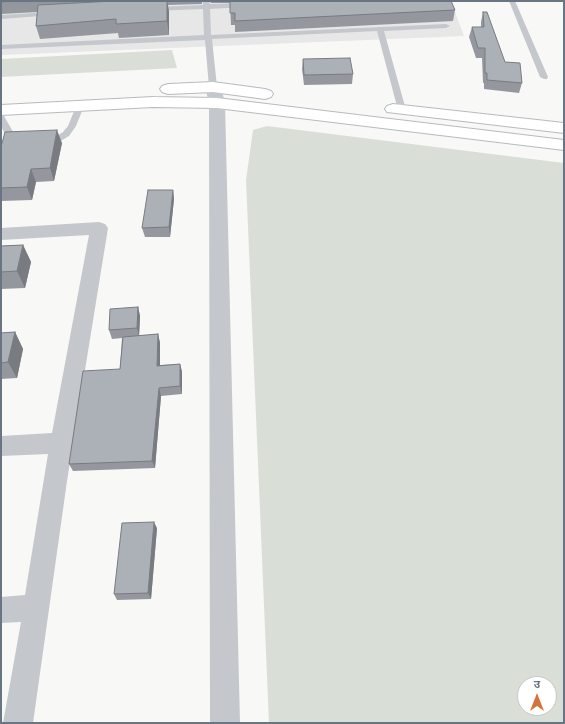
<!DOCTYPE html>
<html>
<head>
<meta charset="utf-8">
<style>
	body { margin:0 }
	#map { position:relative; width:565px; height:724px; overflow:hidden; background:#f8f8f6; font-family:"DejaVu Sans","Noto Sans Devanagari",sans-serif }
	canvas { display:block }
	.frame { position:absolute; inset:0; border:2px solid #6a7584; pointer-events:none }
	.north { position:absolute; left:517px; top:676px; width:40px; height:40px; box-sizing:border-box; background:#fff; border:1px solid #c3c8ce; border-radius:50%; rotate:0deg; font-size:11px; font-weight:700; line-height:16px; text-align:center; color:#6a7584 }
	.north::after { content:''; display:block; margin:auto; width:14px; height:18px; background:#d2753c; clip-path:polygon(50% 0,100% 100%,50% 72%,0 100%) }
</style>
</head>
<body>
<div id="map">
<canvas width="565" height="724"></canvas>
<div class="frame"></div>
<div class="north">उ</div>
</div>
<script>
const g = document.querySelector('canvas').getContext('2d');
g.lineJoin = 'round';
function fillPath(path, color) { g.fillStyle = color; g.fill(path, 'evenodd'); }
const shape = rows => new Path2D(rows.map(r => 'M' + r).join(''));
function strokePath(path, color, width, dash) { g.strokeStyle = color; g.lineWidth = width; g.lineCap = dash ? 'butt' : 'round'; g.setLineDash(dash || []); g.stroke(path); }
const built = shape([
	[1,1,452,1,455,12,464,36,1,55]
]);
const green = shape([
	[172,50,177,68,1,77,1,59],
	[267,126,564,163,564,723,269,723,246,180,253,130],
	[525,684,549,684,549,708,525,708]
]);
const service = shape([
	[203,1,209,1,210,4,244,3,247,5,244,7,210,9,211,35,446,24,450,26,446,28,384,31,406,110,402,112,398,110,377,31,212,39,217,87,213,89,209,87,205,40,1,49,1,45,204,35,203,9,153,11,150,9,153,7,203,5,203,1],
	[509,1,515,1,548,77,547,79,544,79,540,77,509,1],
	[52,12,55,14,54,15,1,19,1,15,52,12],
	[77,104,80,104,84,106,76,126,69,136,59,142,43,143,42,141,43,139,54,138,63,132,68,126,77,104],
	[1,116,4,116,16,137,22,139,23,141,22,143,19,144,10,141,6,136,1,126,1,116]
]);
const minor = shape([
	[99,222,105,224,108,228,67,481,33,723,3,723,21,622,1,623,1,597,25,595,48,454,1,456,1,436,52,433,89,235,1,240,1,228,99,222]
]);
const tertiary = shape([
	[213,82,219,84,221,87,225,103,240,723,210,723,209,103,205,87,207,84,213,82]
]);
const secondary = shape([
	[213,82,265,89,271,91,273,94,271,97,265,99,213,92,168,94,162,92,160,89,162,86,168,84,213,82],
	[153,97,217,98,564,140,564,150,217,108,153,107,1,115,1,105,153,97],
	[393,104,564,123,564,133,387,112,385,109,387,106,393,104]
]);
const wall = shape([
	[1,1,202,1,202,4,168,5,169,12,169,35,119,38,118,33,40,39,36,26,38,12,1,14],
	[210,1,451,1,455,10,453,21,235,32,235,25,231,25,230,3,211,3],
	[483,12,505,62,522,83,519,93,484,89,484,83,483,83,482,58,476,58,469,37,472,27,481,27,481,22],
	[303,59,353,74,352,84,304,85,302,69],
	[62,143,54,181,36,182,32,200,1,201,1,147],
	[173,190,174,199,170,237,145,237,142,228],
	[23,245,31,262,25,288,1,289,1,246],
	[138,307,140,316,139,336,158,334,160,343,160,365,180,364,182,372,182,394,161,396,155,468,73,471,69,464,120,369,122,338,112,339,109,330],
	[15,332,23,349,17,378,1,379,1,333],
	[157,528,151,599,117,600,114,594]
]);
const shadedWall = shape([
	[167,1,169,12,169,35,167,21],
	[57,130,62,143,54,181,50,168],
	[31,169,36,182,32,200,27,187],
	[173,190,174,199,170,237,169,227],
	[23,245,31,262,25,288,17,271],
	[138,307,140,316,139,337,137,328],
	[15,332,23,349,17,378,8,362],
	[158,334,160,343,160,374,157,366],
	[180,364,182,372,182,394,180,386],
	[159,388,161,396,155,468,152,461],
	[154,522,157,528,151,599,148,593]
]);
const building = shape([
	[1,1,15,1,1,2,1,1],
	[114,1,167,1,167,21,116,24,116,19,36,26,38,5,114,1],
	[230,1,451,1,455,10,235,21,235,13,230,13,230,1],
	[483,12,487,12,505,62,520,63,522,83,487,80,487,73,485,73,485,48,478,48,472,27,484,27,483,12],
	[350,58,353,74,304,75,303,59,350,58],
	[57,130,50,168,31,169,27,187,1,188,1,147,5,132,57,130],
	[148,190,173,190,169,227,142,228,148,190],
	[23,245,17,271,1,272,1,246,23,245],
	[138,307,137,328,109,330,110,309,138,307],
	[15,332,8,362,1,363,1,333,15,332],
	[158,334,157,366,180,364,180,386,159,388,152,461,69,464,83,371,120,369,123,337,158,334],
	[154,522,148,593,114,594,122,523,154,522]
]);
fillPath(built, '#e6e7e6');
fillPath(green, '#d9dfd7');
strokePath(secondary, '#b7babf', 2);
fillPath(service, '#c4c7cb');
fillPath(minor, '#c4c7cb');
fillPath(tertiary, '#c4c7cb');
fillPath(secondary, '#fff');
fillPath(wall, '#94989e');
fillPath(shadedWall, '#787c81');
fillPath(building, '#acb1b8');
strokePath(building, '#787c81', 1);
</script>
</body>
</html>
